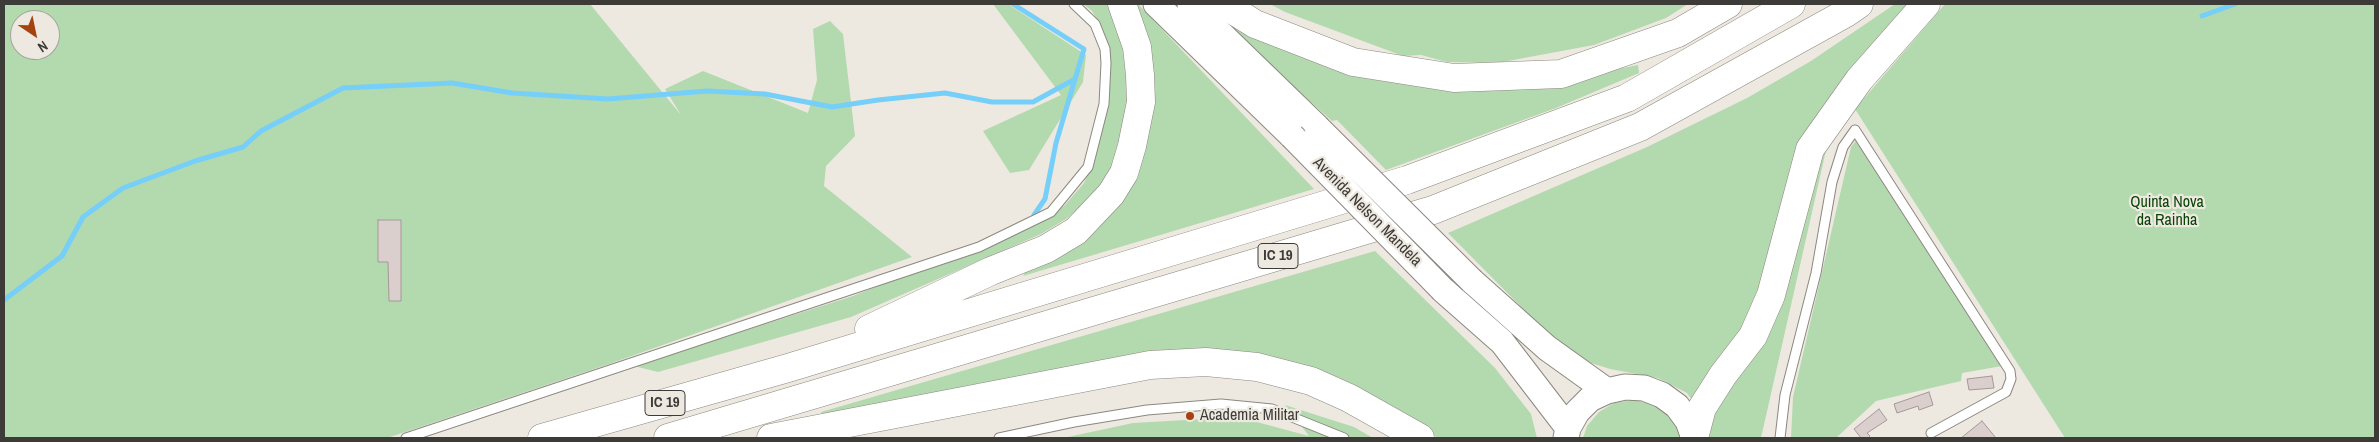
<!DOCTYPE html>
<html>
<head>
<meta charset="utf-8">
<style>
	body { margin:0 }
	#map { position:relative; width:2379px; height:442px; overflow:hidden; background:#eee9e0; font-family:"Archivo Narrow",sans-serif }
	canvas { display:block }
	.frame { position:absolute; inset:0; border:5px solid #3d3b38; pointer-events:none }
	.north { position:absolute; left:10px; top:10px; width:50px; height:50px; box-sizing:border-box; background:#eee9e0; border:1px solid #a7a39d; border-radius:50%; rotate:146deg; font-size:14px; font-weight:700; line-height:20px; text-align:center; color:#3d3b38 }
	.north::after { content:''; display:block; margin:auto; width:18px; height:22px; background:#a6420f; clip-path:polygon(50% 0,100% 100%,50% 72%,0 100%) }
</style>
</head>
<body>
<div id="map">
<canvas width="2379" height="442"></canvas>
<div class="frame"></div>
<div class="north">N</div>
</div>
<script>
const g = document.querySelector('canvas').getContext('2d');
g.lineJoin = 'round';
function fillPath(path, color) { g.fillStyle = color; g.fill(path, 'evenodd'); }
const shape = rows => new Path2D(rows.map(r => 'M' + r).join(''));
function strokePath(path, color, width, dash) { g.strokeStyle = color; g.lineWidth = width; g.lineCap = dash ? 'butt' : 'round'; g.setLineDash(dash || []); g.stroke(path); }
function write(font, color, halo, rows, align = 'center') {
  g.font = font + ' "Archivo Narrow",sans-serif'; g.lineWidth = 4.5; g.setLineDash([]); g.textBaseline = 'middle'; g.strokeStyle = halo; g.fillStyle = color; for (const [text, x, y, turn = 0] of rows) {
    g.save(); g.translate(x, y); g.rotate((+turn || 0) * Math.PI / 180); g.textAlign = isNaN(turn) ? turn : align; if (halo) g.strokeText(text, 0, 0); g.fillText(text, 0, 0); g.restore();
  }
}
const green = shape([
	[4,4,590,4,681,115,665,89,703,71,808,113,817,80,813,29,830,21,843,34,855,136,826,166,824,186,912,257,609,364,387,438,4,438],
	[20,20,50,20,50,50,20,50],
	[993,4,1008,4,1086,55,1083,82,1029,170,1010,173,983,131,1061,95],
	[1083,4,1110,4,1125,51,1129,102,1122,138,1111,171,1087,201,1066,219,1041,234,851,317,658,372,634,366,853,296,1039,222,1064,206,1084,183,1094,161,1109,88,1110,58,1102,28,1092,11],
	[1138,4,1314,189,1023,276,1029,265,1126,186,1136,12],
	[1270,4,1688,4,1666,18,1594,45,1497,63,1447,62,1421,55,1403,56,1285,12],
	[1895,4,1919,4,1858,70,1755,310,1694,403,1687,393,1658,378,1610,369,1588,362,1567,349,1541,327,1448,233,1647,147,1747,98,1811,61],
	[1945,4,2375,4,2375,438,2065,438,1855,109],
	[1216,17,1271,39,1528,87,1638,65,1639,73,1556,108,1386,170,1337,120,1332,121],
	[1829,137,1761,438,1709,438,1709,420,1810,159],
	[1857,139,2002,366,1962,373,1961,381,1876,401,1836,438,1791,438,1793,397,1851,147],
	[1375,251,1495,368,1531,414,1537,438,1438,438,1386,403,1258,360,824,418,821,412],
	[1632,400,1650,403,1665,412,1677,425,1681,438,1583,438,1587,426,1599,412,1614,403],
	[1285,405,1354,427,1373,438,1063,438,1133,423,1238,417,1309,436]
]);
const stream = shape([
	[1013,4,1084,49,1056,143,1045,199,1034,215],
	[2202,16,2235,4],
	[4,300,62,256,83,217,123,188,195,161,243,147,261,131,343,88,452,83,512,93,608,99,707,91,765,94,832,107,878,100,945,93,992,102,1033,102,1075,79]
]);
const building = shape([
	[378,220,401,220,401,301,389,301,388,262,378,262,378,220],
	[1992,376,1994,388,1969,390,1967,379,1992,376],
	[1929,392,1933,405,1919,410,1918,406,1897,413,1894,404,1929,392],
	[1879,409,1887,420,1867,433,1870,436,1868,438,1861,438,1854,429,1879,409],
	[1982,421,1996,438,1961,438,1982,421]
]);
const lane = shape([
	[406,438,979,247,1051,212,1088,167,1104,104,1106,63,1105,49,1095,24,1074,4],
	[999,438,1074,422,1147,410,1221,404,1272,409,1344,438],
	[1780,438,1785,395,1816,273,1832,182,1843,147,1855,130,2010,371,2011,379,2006,392,1931,433]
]);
const secondary = shape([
	[1156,4,1292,136],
	[1190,4,1317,127],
	[1472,281,1547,348,1607,391],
	[1443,290,1502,342,1568,428],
	[1566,438,1568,428,1577,412,1590,399,1607,391,1625,387,1644,388,1662,395,1677,406,1688,421,1694,438]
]);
const highway = shape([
	[1223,4,1255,24,1353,62,1454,78,1561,74,1678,33,1728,4],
	[869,329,991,271,1046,249,1076,231,1111,194,1124,173,1132,146,1141,102,1140,75,1137,47,1122,4],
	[542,438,788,368,1407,180,1627,98,1791,4],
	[668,438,1433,210,1640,127,1846,13,1859,4],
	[771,438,1150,365,1206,362,1257,367,1311,381,1349,398,1420,438],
	[1694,438,1702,408,1723,375,1753,336,1771,295,1810,149,1859,80,1926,4]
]);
const secondaryBridge = shape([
	[1317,127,1472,281],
	[1292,136,1443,290]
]);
const markers = [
	[1190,416,5,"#a6420f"]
];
const shields = [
	[1278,256,40],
	[665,403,40]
];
const shieldNames = [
	["IC 19",1278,256],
	["IC 19",665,403]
];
const parkNames = [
	["Quinta Nova",2167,203],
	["da Rainha",2167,221]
];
const streetNames = [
	["Avenida Nelson Mandela",1367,212,45]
];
const poiNames = [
	["Academia Militar",1200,416]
];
fillPath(green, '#b3d9af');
strokePath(stream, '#76cff9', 5);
fillPath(building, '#dbcfce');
strokePath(building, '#a39898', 1);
strokePath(lane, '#8c8880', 11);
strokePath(secondary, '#8c8880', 27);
strokePath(highway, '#8c8880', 29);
strokePath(lane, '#fff', 9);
strokePath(secondary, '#fff', 25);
strokePath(highway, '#fff', 28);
strokePath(secondaryBridge, '#8c8880', 27, []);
strokePath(secondaryBridge, '#fff', 25);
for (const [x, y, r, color] of markers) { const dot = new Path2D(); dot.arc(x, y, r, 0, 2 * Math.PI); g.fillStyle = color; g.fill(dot); strokePath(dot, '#eee9e0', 2); }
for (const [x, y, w] of shields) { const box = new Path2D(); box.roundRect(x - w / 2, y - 12.5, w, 25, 4); g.fillStyle = '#eee9e0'; g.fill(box); strokePath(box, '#3d3b38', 1); }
write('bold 15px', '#3d3b38', null, shieldNames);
write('16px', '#084406', '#eee9e0', parkNames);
write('16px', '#3d3b38', '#eee9e0', streetNames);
write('16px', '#3d3b38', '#eee9e0', poiNames, 'left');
</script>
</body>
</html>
